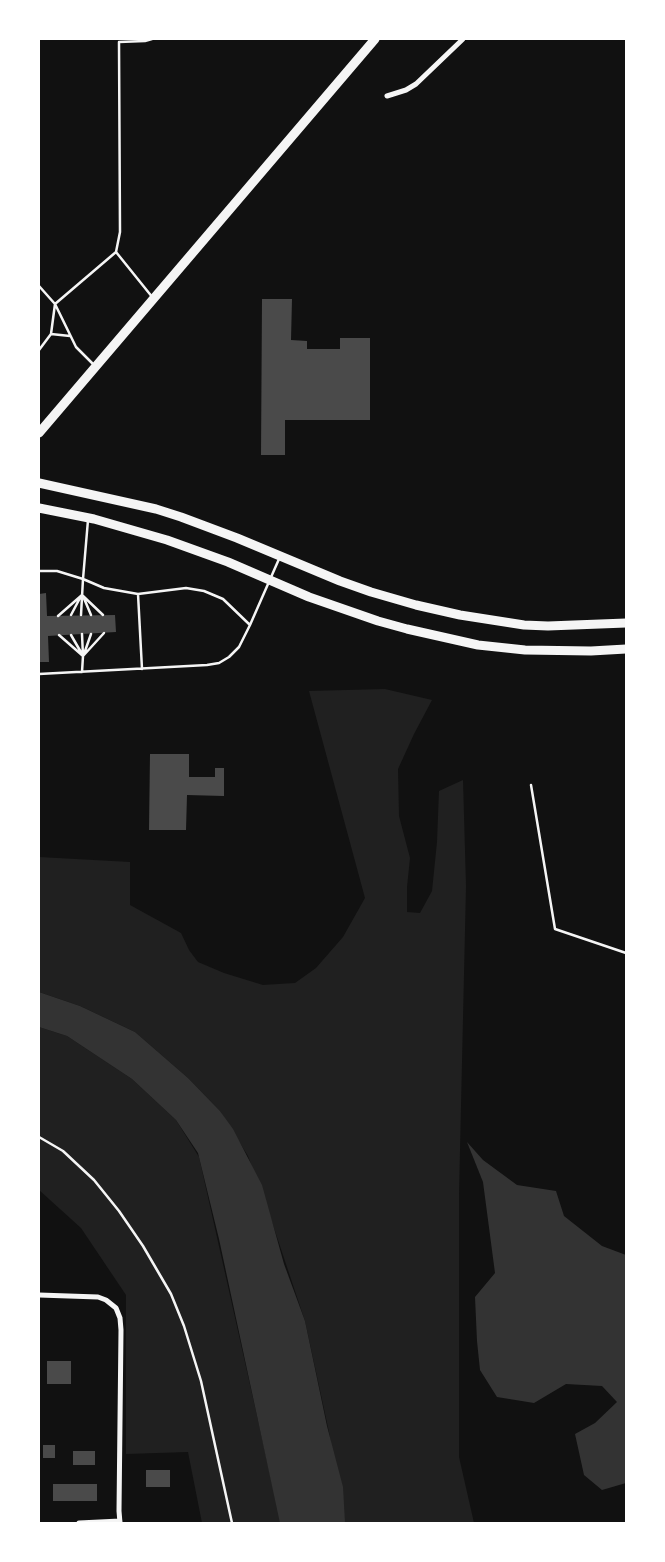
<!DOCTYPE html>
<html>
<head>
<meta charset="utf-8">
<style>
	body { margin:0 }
	#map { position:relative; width:665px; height:1562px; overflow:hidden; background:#111; font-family:"Libre Baskerville",serif }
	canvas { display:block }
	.frame { position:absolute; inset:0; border:40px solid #fff; pointer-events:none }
</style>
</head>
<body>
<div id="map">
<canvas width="665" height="1562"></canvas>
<div class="frame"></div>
</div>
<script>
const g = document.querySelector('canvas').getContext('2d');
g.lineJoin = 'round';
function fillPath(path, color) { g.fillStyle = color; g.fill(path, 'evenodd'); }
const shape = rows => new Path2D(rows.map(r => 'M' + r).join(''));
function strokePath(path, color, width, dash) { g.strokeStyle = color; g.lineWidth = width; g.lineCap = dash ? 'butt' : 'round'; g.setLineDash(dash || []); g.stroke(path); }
const green = shape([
	[385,689,432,700,414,734,398,769,399,816,410,858,407,887,407,912,420,913,432,891,437,842,439,791,463,780,466,886,459,1194,459,1457,474,1523,344,1523,329,1432,305,1321,271,1219,248,1156,220,1111,188,1078,135,1032,80,1006,39,992,39,857,130,862,130,905,181,933,189,950,198,962,224,973,263,985,295,983,316,968,343,937,365,898,309,691],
	[39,1027,67,1036,132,1079,176,1120,199,1157,281,1523,202,1523,188,1452,126,1454,126,1295,81,1228,39,1190]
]);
const water = shape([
	[39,992,80,1006,135,1032,188,1078,220,1111,233,1129,262,1185,284,1264,305,1321,327,1426,343,1487,345,1523,280,1523,219,1239,198,1153,176,1120,132,1079,67,1036,39,1027],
	[467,1142,483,1160,517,1185,556,1191,564,1216,602,1246,626,1255,626,1483,602,1490,584,1475,575,1434,595,1423,617,1402,602,1386,566,1384,534,1403,497,1397,480,1370,477,1341,475,1297,495,1273,483,1182]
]);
const building = shape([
	[262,299,292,299,291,340,307,341,307,349,340,349,340,338,370,338,370,420,285,420,285,455,261,455],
	[46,593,47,616,115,615,116,632,48,636,49,662,39,662,39,594],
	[150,754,189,754,189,777,215,777,215,768,224,768,224,796,187,795,186,830,149,830],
	[47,1361,71,1361,71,1384,47,1384],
	[43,1445,55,1445,55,1458,43,1458],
	[73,1451,95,1451,95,1465,73,1465],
	[146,1470,170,1470,170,1487,146,1487],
	[53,1484,97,1484,97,1501,53,1501]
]);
const path = shape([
	[39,1137,63,1151,94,1180,119,1211,143,1246,171,1294,184,1326,201,1381,232,1523]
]);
const service = shape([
	[116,252,153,298],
	[39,286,55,304,51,334],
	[39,350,51,334,70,336],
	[94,365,76,347,55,304,116,252,120,232,119,42,145,41,152,39],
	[88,520,83,579,104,588,138,594,142,669],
	[39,571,57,571,83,579,81,615],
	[138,594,186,588,204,591,223,599,250,625],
	[82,595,103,615],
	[83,596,91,615],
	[71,615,80,598],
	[58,616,82,595],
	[82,634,83,656,82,672],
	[59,635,83,656],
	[71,635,82,654],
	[84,654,91,634],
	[83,656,104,633],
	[39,674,207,665,219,663,229,657,239,647,250,625,279,559],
	[531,785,555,929,626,953]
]);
const minor = shape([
	[387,96,406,90,416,84,463,39],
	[39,1295,98,1297,106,1300,116,1308,120,1318,121,1330,119,1511,120,1523],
	[79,1523,120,1521]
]);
const primary = shape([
	[39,433,375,39],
	[39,483,156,509,181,517,237,538,340,581,371,592,416,605,460,615,524,625,548,626,626,623],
	[39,508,94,519,167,540,228,562,309,597,378,621,407,629,478,645,525,650,591,651,626,649]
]);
fillPath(green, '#202020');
fillPath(water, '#333');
fillPath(building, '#4a4a4a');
strokePath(path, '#f5f5f5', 2.5);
strokePath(service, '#f5f5f5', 2.5);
strokePath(minor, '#f5f5f5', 5);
strokePath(primary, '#f5f5f5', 9);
</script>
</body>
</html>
